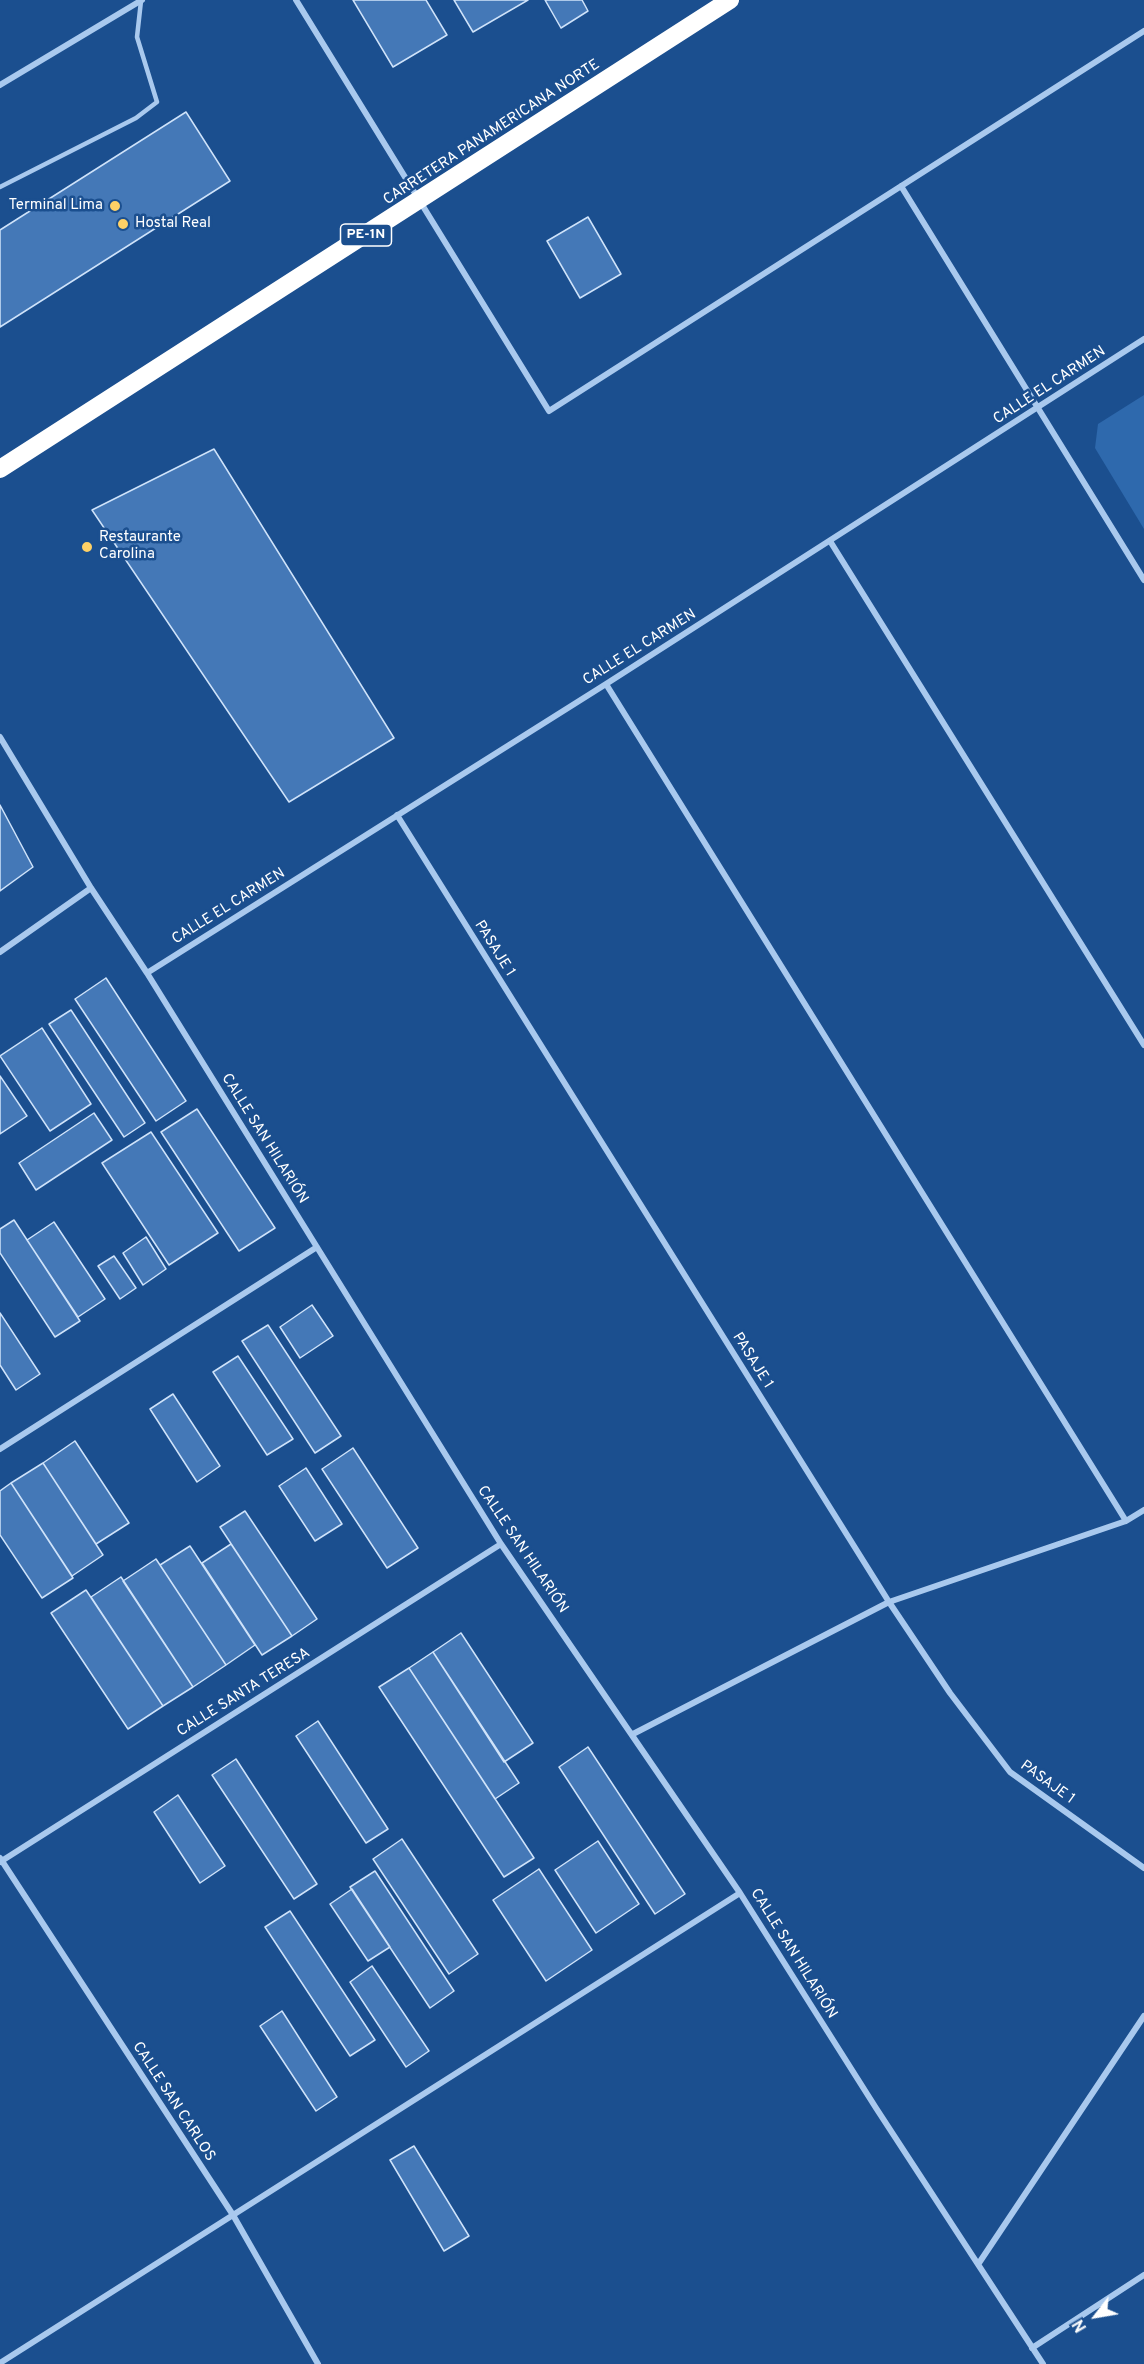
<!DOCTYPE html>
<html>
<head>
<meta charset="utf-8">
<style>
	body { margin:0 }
	#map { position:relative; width:1144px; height:2364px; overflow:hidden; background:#1b4f8f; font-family:Overpass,sans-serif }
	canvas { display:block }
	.north { position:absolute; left:1066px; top:2286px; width:60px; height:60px; -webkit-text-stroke:4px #1b4f8f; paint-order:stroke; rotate:239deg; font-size:16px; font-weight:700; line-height:24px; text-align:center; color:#fff }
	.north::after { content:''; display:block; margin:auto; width:21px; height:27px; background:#fff; clip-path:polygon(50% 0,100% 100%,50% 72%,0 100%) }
</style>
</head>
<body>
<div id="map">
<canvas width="1144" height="2364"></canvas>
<div class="north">N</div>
</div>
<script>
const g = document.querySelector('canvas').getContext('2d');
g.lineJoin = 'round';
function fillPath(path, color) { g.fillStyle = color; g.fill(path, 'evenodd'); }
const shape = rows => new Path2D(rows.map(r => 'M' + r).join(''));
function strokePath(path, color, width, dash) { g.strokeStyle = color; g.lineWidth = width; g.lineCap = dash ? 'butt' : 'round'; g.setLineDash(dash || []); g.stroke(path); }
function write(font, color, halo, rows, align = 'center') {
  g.font = font + ' Overpass,sans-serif'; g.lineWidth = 5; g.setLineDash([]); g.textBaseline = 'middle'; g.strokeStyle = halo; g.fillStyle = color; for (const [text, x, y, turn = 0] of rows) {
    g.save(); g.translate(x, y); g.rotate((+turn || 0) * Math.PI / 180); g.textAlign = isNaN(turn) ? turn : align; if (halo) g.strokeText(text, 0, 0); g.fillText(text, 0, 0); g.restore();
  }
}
const green = shape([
	[1144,395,1144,529,1095,448,1098,424]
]);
const building = shape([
	[353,0,426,0,447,35,393,67,353,0],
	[454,0,528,0,473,32,454,0],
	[545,0,582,0,588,11,561,28,545,0],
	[186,112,230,181,0,327,0,230,186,112],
	[588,217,621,274,580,298,547,241,588,217],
	[214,449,394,738,289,802,92,510,214,449],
	[0,805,33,867,0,891,0,805],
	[106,978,186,1101,156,1121,75,999,106,978],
	[71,1010,145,1123,124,1137,49,1024,71,1010],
	[42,1028,91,1104,50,1131,0,1056,42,1028],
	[0,1076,27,1116,0,1134,0,1076],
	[197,1109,275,1228,239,1251,161,1132,197,1109],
	[94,1113,112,1140,36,1190,19,1163,94,1113],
	[151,1132,218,1233,169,1265,102,1163,151,1132],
	[14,1220,80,1321,55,1337,0,1253,0,1229,14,1220],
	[54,1222,105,1299,78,1317,27,1240,54,1222],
	[146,1237,166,1269,143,1285,123,1253,146,1237],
	[114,1256,136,1288,120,1299,98,1266,114,1256],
	[312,1305,333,1336,300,1358,280,1327,312,1305],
	[0,1313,40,1374,16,1390,0,1365,0,1313],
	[268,1325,341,1436,315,1453,242,1341,268,1325],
	[238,1356,293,1439,267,1455,213,1372,238,1356],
	[173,1394,220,1466,197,1482,150,1409,173,1394],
	[75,1441,129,1523,96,1544,43,1463,75,1441],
	[353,1448,418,1548,387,1568,322,1469,353,1448],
	[43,1463,103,1555,72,1576,11,1483,43,1463],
	[306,1468,342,1524,315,1541,279,1486,306,1468],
	[11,1483,73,1578,42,1598,0,1535,0,1491,11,1483],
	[245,1511,317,1619,292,1636,220,1527,245,1511],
	[231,1544,292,1636,262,1655,202,1563,231,1544],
	[190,1546,255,1645,226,1665,160,1565,190,1546],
	[156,1559,226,1665,193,1687,123,1581,156,1559],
	[121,1577,193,1687,163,1706,91,1597,121,1577],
	[86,1590,163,1706,128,1729,51,1613,86,1590],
	[461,1633,533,1743,504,1762,433,1652,461,1633],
	[433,1652,519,1783,495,1799,409,1668,433,1652],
	[409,1668,534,1858,504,1877,379,1687,409,1668],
	[318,1721,388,1829,366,1843,296,1736,318,1721],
	[588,1747,685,1894,655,1914,559,1767,588,1747],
	[236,1759,317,1884,294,1899,212,1775,236,1759],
	[178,1795,225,1866,200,1883,154,1812,178,1795],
	[402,1839,478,1954,449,1974,373,1859,402,1839],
	[598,1841,639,1904,596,1933,555,1870,598,1841],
	[539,1869,592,1950,546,1981,493,1900,539,1869],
	[375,1871,454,1991,430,2008,350,1887,375,1871],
	[352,1889,390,1947,368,1961,330,1904,352,1889],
	[290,1911,375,2040,350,2056,265,1927,290,1911],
	[372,1966,429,2051,406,2067,350,1982,372,1966],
	[282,2011,337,2097,316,2111,260,2026,282,2011],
	[414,2146,469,2236,444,2251,390,2160,414,2146]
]);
const lane = shape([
	[0,187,136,118,157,102,137,37,141,1]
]);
const street = shape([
	[296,0,549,411,1144,31],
	[0,85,142,0],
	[901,186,1144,580],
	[830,541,1144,1045],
	[606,684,1126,1521],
	[0,737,91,888,147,973,501,1544,740,1893,876,2108,1043,2364],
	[397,815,889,1602,950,1693,1010,1772,1144,1868],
	[0,952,91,888],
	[147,973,606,684,1144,339],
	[0,1449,317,1247],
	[633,1734,889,1602,1126,1521,1144,1510],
	[0,1858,233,2215,318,2364],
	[0,1862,501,1544],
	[979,2263,1144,2016],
	[1032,2348,1144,2275],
	[0,2363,740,1893]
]);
const highway = shape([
	[0,469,730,0]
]);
const markers = [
	[115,206,6,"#ffd166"],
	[123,224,6,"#ffd166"],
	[87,547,6,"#ffd166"]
];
const shields = [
	[366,235,51]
];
const shieldNames = [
	["PE-1N",366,235]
];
const streetNames = [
	["CARRETERA PANAMERICANA NORTE",492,133,-33],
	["CALLE EL CARMEN",1050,386,-33],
	["CALLE EL CARMEN",640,648,-32],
	["CALLE EL CARMEN",229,907,-32],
	["PASAJE 1",494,949,58],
	["CALLE SAN HILARIÓN",264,1139,58],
	["PASAJE 1",752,1361,58],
	["CALLE SAN HILARIÓN",522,1550,56],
	["CALLE SANTA TERESA",244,1693,-32],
	["PASAJE 1",1047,1783,36],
	["CALLE SAN HILARIÓN",793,1954,58],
	["CALLE SAN CARLOS",173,2102,57]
];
const poiNames = [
	["Terminal Lima",103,206,"right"],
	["Hostal Real",135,224],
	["Restaurante",99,538],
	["Carolina",99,555]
];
fillPath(green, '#2e69ad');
fillPath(building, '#4478b7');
strokePath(building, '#cfe3fa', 1.5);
strokePath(lane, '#a9c9ee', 4.5);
strokePath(street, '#a9c9ee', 6);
strokePath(highway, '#fff', 18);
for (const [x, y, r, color] of markers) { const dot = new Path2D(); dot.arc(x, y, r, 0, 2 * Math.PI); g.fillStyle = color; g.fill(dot); strokePath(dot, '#1b4f8f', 2); }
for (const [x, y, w] of shields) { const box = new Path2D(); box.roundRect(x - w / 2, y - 11, w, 22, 4.5); g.fillStyle = '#1b4f8f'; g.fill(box); strokePath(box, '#fff', 1.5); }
write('bold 14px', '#fff', null, shieldNames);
write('15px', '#fff', '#1b4f8f', streetNames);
write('15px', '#fff', '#1b4f8f', poiNames, 'left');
</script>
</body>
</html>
